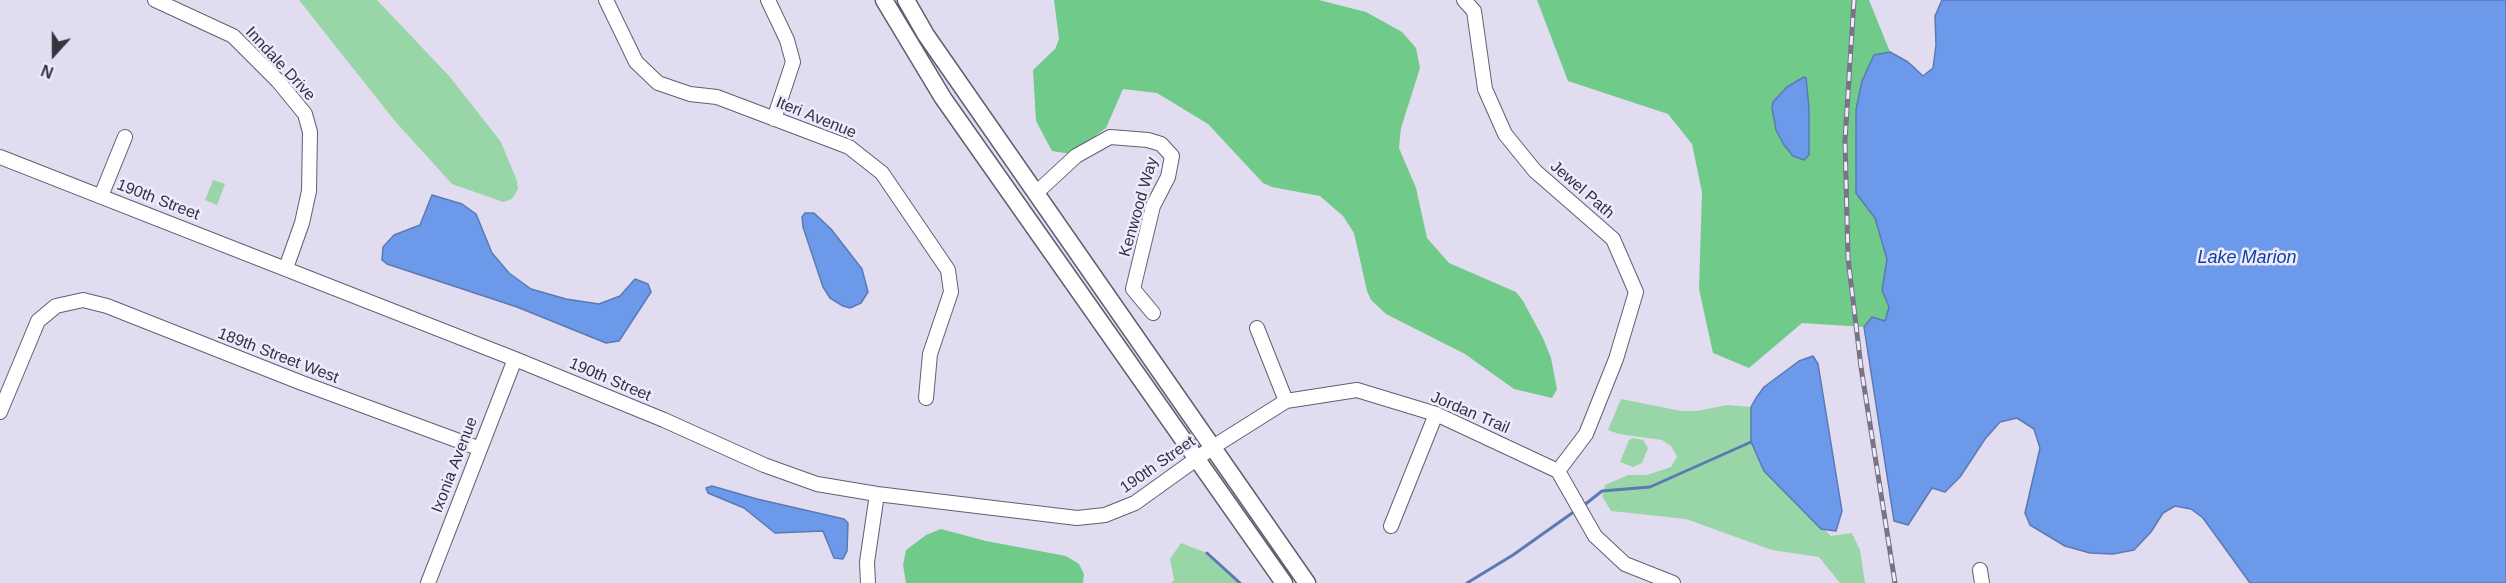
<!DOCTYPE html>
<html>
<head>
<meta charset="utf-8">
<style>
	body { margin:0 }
	#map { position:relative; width:2506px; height:583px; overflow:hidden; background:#e2dcf1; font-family:Helvetica,sans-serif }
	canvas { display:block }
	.north { position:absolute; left:24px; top:24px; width:60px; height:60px; -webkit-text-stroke:4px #efeaff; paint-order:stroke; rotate:201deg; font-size:16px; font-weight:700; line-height:24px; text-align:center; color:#34323a }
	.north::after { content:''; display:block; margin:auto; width:21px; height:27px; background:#34323a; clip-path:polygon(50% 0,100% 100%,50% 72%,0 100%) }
</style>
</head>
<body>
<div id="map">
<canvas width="2506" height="583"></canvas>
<div class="north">N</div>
</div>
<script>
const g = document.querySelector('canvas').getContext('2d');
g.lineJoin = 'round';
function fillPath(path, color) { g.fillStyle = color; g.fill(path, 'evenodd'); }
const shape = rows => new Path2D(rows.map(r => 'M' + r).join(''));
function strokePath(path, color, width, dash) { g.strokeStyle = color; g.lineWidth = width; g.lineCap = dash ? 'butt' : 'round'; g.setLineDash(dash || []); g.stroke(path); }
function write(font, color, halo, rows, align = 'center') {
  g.font = font + ' Helvetica,sans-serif'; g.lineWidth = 5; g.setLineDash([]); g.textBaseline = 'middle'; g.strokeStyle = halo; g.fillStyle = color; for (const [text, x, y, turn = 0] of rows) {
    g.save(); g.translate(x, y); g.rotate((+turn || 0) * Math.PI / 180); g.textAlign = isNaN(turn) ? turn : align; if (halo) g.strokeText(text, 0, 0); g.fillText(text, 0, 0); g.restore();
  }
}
const green = shape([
	[299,0,377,0,450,77,501,142,517,181,518,189,512,199,503,202,452,184,394,120],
	[213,180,225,184,217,205,205,200],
	[1621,399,1681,411,1697,411,1727,405,1751,407,1752,447,1764,470,1831,536,1852,533,1860,550,1865,583,1840,583,1819,557,1772,550,1686,519,1611,511,1602,496,1605,485,1628,475,1647,475,1671,467,1677,457,1671,446,1662,440,1619,434,1608,430],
	[1633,438,1643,440,1648,448,1642,463,1633,467,1620,462,1629,440],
	[1181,543,1207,553,1239,583,1171,583,1174,580,1170,559]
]);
const forest = shape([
	[1054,0,1319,0,1366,12,1402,32,1416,48,1420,68,1401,128,1399,148,1416,188,1427,238,1449,263,1516,292,1523,301,1543,338,1551,358,1557,389,1552,398,1514,389,1465,354,1386,314,1371,300,1367,291,1354,233,1343,216,1320,196,1272,187,1263,183,1208,124,1157,93,1123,89,1106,128,1071,154,1052,151,1036,121,1033,70,1055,49,1059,39],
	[1537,0,1869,0,1890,52,1874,55,1856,110,1856,192,1875,218,1887,259,1882,290,1889,307,1885,321,1872,317,1864,327,1802,323,1749,368,1713,353,1699,289,1702,192,1692,144,1668,114,1568,81],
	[941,529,986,541,1066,556,1079,564,1084,574,1083,583,906,583,903,565,906,550,926,535]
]);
const water = shape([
	[1942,0,2506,0,2506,583,2250,583,2203,518,2191,509,2175,506,2163,513,2151,532,2134,550,2113,554,2090,553,2065,546,2030,525,2025,513,2040,448,2034,429,2017,418,2000,422,1985,439,1960,477,1945,492,1932,488,1908,525,1894,521,1864,327,1872,317,1885,321,1889,307,1882,290,1887,259,1875,218,1856,193,1856,110,1862,81,1874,55,1890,52,1908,62,1923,76,1933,68,1936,45,1935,16,1942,0],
	[1804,77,1806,78,1809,108,1809,155,1804,160,1793,156,1784,145,1776,130,1772,108,1773,102,1787,87,1804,77],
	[432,195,462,204,476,214,492,253,509,273,531,289,566,299,599,304,620,296,635,279,648,284,651,292,619,341,606,343,517,307,387,264,382,260,383,247,394,235,420,225,432,195],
	[805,213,814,213,831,229,862,269,868,292,861,303,850,308,843,306,830,298,823,287,803,227,802,217,805,213],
	[1813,356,1818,364,1842,511,1836,531,1821,529,1764,471,1751,442,1751,407,1756,398,1764,387,1799,361,1813,356],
	[712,486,757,499,844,519,848,523,847,551,843,559,834,558,823,531,775,533,744,508,708,493,706,488,712,486]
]);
const stream = shape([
	[1583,506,1602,491,1650,487,1751,442],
	[1207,553,1240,583],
	[1467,583,1513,555,1575,511]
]);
const minor = shape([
	[155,0,233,36,278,81,305,114,310,132,309,191,302,223,286,268],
	[606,0,636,62,658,83,690,94,717,97,849,147,882,173,948,270,951,292,930,354,926,398],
	[768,0,787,40,793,62,774,119],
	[1464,0,1474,11,1485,89,1505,134,1535,171,1613,239,1636,292,1616,359,1586,434,1558,471],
	[0,157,515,359,664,420,764,465,817,484,877,494,1077,518,1105,515,1135,503,1213,447,1286,401,1357,390,1436,414,1558,471,1595,536,1625,564,1673,583],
	[1036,193,1076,156,1110,137,1148,140,1161,144,1172,156,1168,177,1153,206,1133,289,1153,313],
	[101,196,125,137],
	[1257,328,1286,401],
	[0,412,38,321,56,306,83,300,107,306,302,383,478,448],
	[1391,526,1436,414],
	[1980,570,1982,583],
	[428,583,515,359],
	[868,583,867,562,877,494]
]);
const major = shape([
	[884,0,943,98,1284,583],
	[906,0,926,35,1307,583]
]);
const rail = shape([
	[1854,0,1845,140,1848,258,1861,367,1895,583]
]);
const streetNames = [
	["Inndale Drive",280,64,47],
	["Iteri Avenue",816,118,22],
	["Jewel Path",1582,190,41],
	["190th Street",158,200,21],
	["Kenwood Way",1139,207,-74],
	["189th Street West",278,356,21],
	["190th Street",610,380,23],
	["Jordan Trail",1470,413,23],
	["Ixonia Avenue",455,465,-69],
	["190th Street",1158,465,-35]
];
const waterNames = [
	["Lake Marion",2247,258]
];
fillPath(green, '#99d6a7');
fillPath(forest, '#70ca89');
fillPath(water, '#6c99e9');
strokePath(water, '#5b7ab4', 1.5);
strokePath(stream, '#5b7ab4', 3);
strokePath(minor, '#635e70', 16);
strokePath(major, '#635e70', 19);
strokePath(minor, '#fff', 14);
strokePath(major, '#fff', 16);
strokePath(rail, '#787481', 5);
strokePath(rail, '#efeaff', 3, [9]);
write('16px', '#34323a', '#efeaff', streetNames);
write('italic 18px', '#0d419c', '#efeaff', waterNames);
</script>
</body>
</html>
